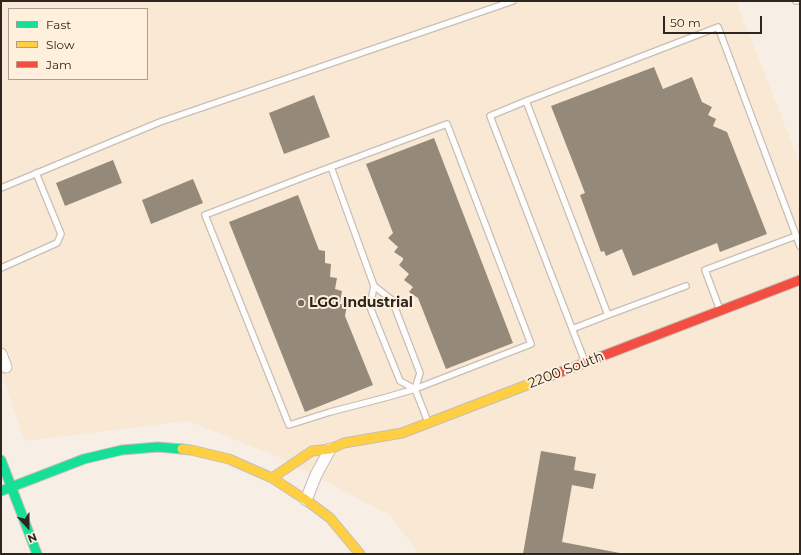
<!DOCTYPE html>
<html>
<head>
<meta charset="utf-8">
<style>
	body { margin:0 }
	#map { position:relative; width:801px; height:555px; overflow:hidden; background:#f7efe6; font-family:Montserrat,sans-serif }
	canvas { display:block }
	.frame { position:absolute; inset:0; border:2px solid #2d261e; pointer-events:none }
	.legend { position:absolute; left:8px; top:8px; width:140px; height:72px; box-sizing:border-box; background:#fff0de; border:1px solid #ab9f91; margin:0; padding:5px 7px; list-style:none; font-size:12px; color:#2d261e }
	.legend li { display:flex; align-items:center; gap:8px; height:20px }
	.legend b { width:20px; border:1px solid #ab9f91 }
	.north { position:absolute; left:8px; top:507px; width:40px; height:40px; -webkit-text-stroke:3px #fff0de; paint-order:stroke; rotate:159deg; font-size:11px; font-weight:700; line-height:16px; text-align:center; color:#2d261e }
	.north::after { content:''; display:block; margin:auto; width:14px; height:18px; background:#2d261e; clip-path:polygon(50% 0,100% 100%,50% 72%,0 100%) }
	.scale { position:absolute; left:663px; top:16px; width:99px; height:18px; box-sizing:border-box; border:2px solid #2d261e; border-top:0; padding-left:5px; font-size:12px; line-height:14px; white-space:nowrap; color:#2d261e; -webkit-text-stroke:3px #fff0de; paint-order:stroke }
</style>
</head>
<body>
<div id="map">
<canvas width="801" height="555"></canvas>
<div class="frame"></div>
<ul class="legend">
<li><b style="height:5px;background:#16e098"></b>Fast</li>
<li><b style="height:5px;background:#ffcf43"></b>Slow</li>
<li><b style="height:5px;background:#f24e42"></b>Jam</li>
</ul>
<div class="north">N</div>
<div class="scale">50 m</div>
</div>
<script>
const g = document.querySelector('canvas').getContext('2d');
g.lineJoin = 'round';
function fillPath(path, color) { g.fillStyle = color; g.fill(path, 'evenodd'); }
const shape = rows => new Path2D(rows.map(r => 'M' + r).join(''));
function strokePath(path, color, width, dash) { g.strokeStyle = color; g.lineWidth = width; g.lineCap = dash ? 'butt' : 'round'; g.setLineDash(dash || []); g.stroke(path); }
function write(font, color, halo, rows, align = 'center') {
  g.font = font + ' Montserrat,sans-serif'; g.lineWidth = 4; g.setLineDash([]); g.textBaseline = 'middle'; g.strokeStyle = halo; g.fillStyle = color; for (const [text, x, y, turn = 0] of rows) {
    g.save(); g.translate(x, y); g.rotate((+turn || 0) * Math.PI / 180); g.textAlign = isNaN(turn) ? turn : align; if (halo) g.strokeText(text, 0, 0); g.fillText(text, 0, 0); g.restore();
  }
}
const built = shape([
	[1,1,736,1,800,164,800,554,419,554,391,516,283,459,188,421,25,441,1,372],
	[9,9,147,9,147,79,9,79]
]);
const building = shape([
	[654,67,663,89,692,77,702,102,712,107,708,115,716,119,713,126,727,132,767,234,720,252,717,243,633,276,622,249,606,256,604,251,601,252,580,195,585,193,551,106],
	[314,95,330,137,284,154,269,113],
	[434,138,513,343,446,369,418,298,409,292,413,287,404,280,409,274,399,265,403,260,403,258,394,252,398,247,388,238,393,233,366,164],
	[113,160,122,183,65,206,56,183],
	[193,179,203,203,151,224,142,200],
	[298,195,319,250,325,251,325,263,331,264,330,277,337,278,335,289,342,291,340,302,340,304,347,305,345,316,373,385,305,412,229,222],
	[541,451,576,457,574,470,596,474,593,489,572,485,562,542,625,554,523,554]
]);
const lane = shape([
	[796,1,797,1],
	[526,101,718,27,800,246],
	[331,167,374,286,370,307,400,381,415,389],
	[1,188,160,122,513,1],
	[1,268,57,243,61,234,36,173],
	[374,286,392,300,420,373,415,389],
	[720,310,705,270,796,236],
	[572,329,608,315],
	[585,362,490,116,526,101,608,315,686,286],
	[415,389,384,398,330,412,289,425,205,215,312,174,447,124,531,344,415,389,428,422]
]);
const street = shape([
	[1,354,6,367],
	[306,500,316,475,330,449]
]);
const fast = shape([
	[1,460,37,554],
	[1,491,84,459,122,450,158,447,182,449]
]);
const slow = shape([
	[182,449,191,450,229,459,272,478,306,500,330,518,360,554],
	[272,478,312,451,330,449,344,443,402,433,553,375]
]);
const jam = shape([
	[553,375,800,280]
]);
const markers = [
	[301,303,4,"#746c64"]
];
const poiNames = [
	["LGG Industrial",309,303]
];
const streetNames = [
	["2200 South",566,370,-21]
];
fillPath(built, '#f8e8d4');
fillPath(building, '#958a7a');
strokePath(lane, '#c6bfb7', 8);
strokePath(street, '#c6bfb7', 13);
strokePath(fast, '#c6bfb7', 11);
strokePath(slow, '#c6bfb7', 11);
strokePath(jam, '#c6bfb7', 11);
strokePath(lane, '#fefdfb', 5.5);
strokePath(street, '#fefdfb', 11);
strokePath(fast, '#16e098', 9);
strokePath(slow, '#ffcf43', 9);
strokePath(jam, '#f24e42', 9);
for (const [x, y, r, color] of markers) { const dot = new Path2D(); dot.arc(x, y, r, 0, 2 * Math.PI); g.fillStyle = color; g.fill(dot); strokePath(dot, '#fff0de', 1.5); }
write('bold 14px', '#2d261e', '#fff0de', poiNames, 'left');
write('14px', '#2d261e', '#fff0de', streetNames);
</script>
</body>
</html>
